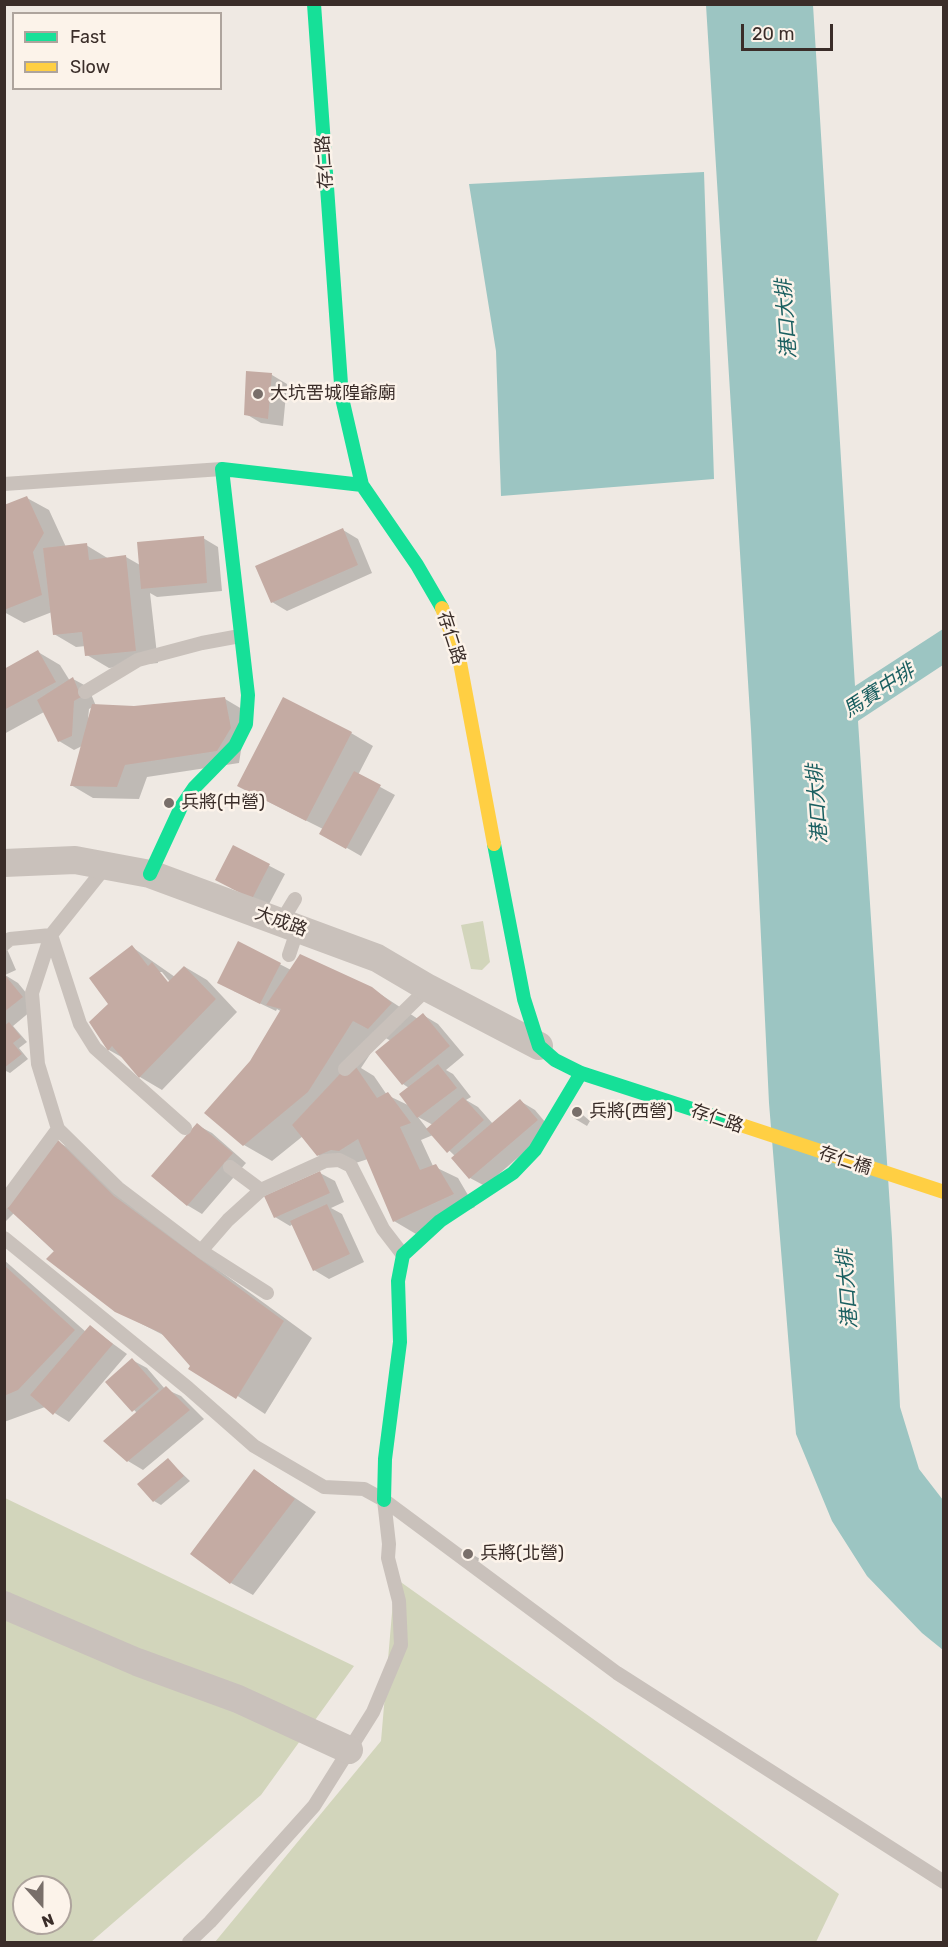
<!DOCTYPE html>
<html>
<head>
<meta charset="utf-8">
<style>
	body { margin:0 }
	#map { position:relative; width:948px; height:1947px; overflow:hidden; background:#efe9e3; font-family:Rubik,sans-serif }
	canvas { display:block }
	.frame { position:absolute; inset:0; border:6px solid #3a2d29; pointer-events:none }
	.legend { position:absolute; left:12px; top:12px; width:210px; height:78px; box-sizing:border-box; background:#fcf3ea; border:2px solid #aea49d; margin:0; padding:8px 10px; list-style:none; font-size:18px; color:#3a2d29 }
	.legend li { display:flex; align-items:center; gap:12px; height:30px }
	.legend b { width:30px; border:2px solid #aea49d }
	.north { position:absolute; left:12px; top:1875px; width:60px; height:60px; box-sizing:border-box; background:#fcf3ea; border:2px solid #aea49d; border-radius:50%; rotate:159deg; font-size:16px; font-weight:700; line-height:24px; text-align:center; color:#3a2d29 }
	.north::after { content:''; display:block; margin:auto; width:21px; height:27px; background:#796f6a; clip-path:polygon(50% 0,100% 100%,50% 72%,0 100%) }
	.scale { position:absolute; left:741px; top:24px; width:92px; height:27px; box-sizing:border-box; border:3px solid #3a2d29; border-top:0; padding-left:8px; font-size:18px; line-height:21px; white-space:nowrap; color:#3a2d29; -webkit-text-stroke:4px #fcf3ea; paint-order:stroke }
</style>
</head>
<body>
<div id="map">
<canvas width="948" height="1947"></canvas>
<div class="frame"></div>
<ul class="legend">
<li><b style="height:8px;background:#16e098"></b>Fast</li>
<li><b style="height:8px;background:#ffcf43"></b>Slow</li>
</ul>
<div class="north">N</div>
<div class="scale">20 m</div>
</div>
<script>
const g = document.querySelector('canvas').getContext('2d');
g.lineJoin = 'round';
function fillPath(path, color) { g.fillStyle = color; g.fill(path, 'evenodd'); }
const shape = rows => new Path2D(rows.map(r => 'M' + r).join(''));
function strokePath(path, color, width, dash) { g.strokeStyle = color; g.lineWidth = width; g.lineCap = dash ? 'butt' : 'round'; g.setLineDash(dash || []); g.stroke(path); }
function write(font, color, halo, rows, align = 'center') {
  g.font = font + ' Rubik,"Noto Sans TC",sans-serif'; g.lineWidth = 5; g.setLineDash([]); g.textBaseline = 'middle'; g.strokeStyle = halo; g.fillStyle = color; for (const [text, x, y, turn = 0] of rows) {
    g.save(); g.translate(x, y); g.rotate((+turn || 0) * Math.PI / 180); g.textAlign = isNaN(turn) ? turn : align; if (halo) g.strokeText(text, 0, 0); g.fillText(text, 0, 0); g.restore();
  }
}
const green = shape([
	[483,921,490,962,482,970,471,969,461,925],
	[5,1498,354,1666,261,1795,91,1942,5,1942],
	[24,1887,60,1887,60,1923,24,1923],
	[395,1578,839,1894,816,1942,215,1942,381,1741]
]);
const water = shape([
	[706,5,813,5,855,686,943,629,943,665,858,721,892,1238,900,1407,919,1469,943,1500,943,1650,922,1633,867,1576,832,1521,796,1434,769,1103,751,730],
	[704,172,714,479,501,496,496,351,469,184]
]);
const shadow = shape([
	[247,372,272,375,287,384,283,426,261,423,246,414],
	[27,498,49,510,66,547,86,545,109,559,126,557,140,565,203,538,218,547,222,591,157,597,150,593,158,663,109,668,87,655,86,646,76,647,54,634,52,612,24,623,4,612,4,506],
	[343,530,358,539,372,573,287,611,272,602],
	[38,652,60,665,70,681,73,679,88,687,96,706,134,708,225,699,247,712,239,763,147,777,139,799,93,798,71,785,82,746,74,750,59,741,44,712,4,734,4,670],
	[93,707,88,719,89,709],
	[351,733,373,746,358,775,395,795,361,856,321,833,323,829,261,798],
	[233,847,285,874,268,906,231,888],
	[4,942,16,970,5,975,18,983,37,1006,13,1026,27,1042,19,1048,28,1059,10,1073,4,1070],
	[239,943,291,970,371,988,418,1019,423,1015,438,1024,464,1055,446,1070,453,1074,471,1097,466,1100,478,1107,493,1124,520,1101,535,1110,551,1129,485,1186,470,1178,455,1156,433,1135,421,1140,433,1166,458,1178,475,1207,416,1234,394,1221,368,1159,340,1168,318,1155,303,1136,272,1161,244,1145,251,1062,282,1012,277,1009,276,1011,234,991],
	[382,1036,391,1041,403,1084,409,1088,410,1106,387,1095,374,1076,361,1068],
	[418,1117,433,1125,428,1130],
	[132,947,175,977,185,967,207,980,237,1012,162,1090,140,1077,125,1059,109,1050,110,1004],
	[158,972,162,972,174,987,171,989],
	[577,1110,590,1121,587,1126,572,1117],
	[197,1125,212,1133,246,1163,202,1214,187,1205],
	[58,1142,87,1158,142,1214,312,1338,265,1414,192,1366,167,1337,115,1310,14,1213,4,1223,4,1205],
	[320,1173,335,1181,344,1202,331,1208,342,1214,364,1262,329,1279,314,1270,293,1224,290,1226,275,1217],
	[4,1260,86,1332,90,1327,127,1354,69,1422,45,1407,4,1422],
	[132,1360,147,1368,165,1389,181,1396,204,1419,143,1470,128,1461,137,1413,107,1382],
	[168,1460,190,1481,161,1505,154,1501],
	[255,1471,316,1512,253,1595,231,1583,192,1553],
	[467,1551,480,1559,477,1562,465,1554]
]);
const building = shape([
	[246,371,272,373,268,419,244,415],
	[27,496,44,533,33,552,42,595,4,610,4,505],
	[343,528,358,565,271,603,255,566],
	[204,536,207,583,141,589,137,542],
	[87,543,89,560,126,555,136,651,85,656,82,632,53,635,43,548],
	[38,650,56,682,4,710,4,669],
	[73,677,81,697,74,701,72,736,58,742,37,700],
	[225,697,231,728,217,751,125,765,117,787,70,786,92,704,134,706],
	[283,697,352,732,306,821,237,786],
	[354,771,381,785,346,849,319,834],
	[233,845,270,864,252,899,215,880],
	[238,941,281,963,260,1004,217,983],
	[132,945,148,966,152,962,168,982,184,966,216,999,139,1078,112,1046,108,1051,89,1022,108,1004,89,978],
	[300,954,372,987,392,1003,368,1029,353,1021,308,1092,243,1146,204,1113,250,1061,281,1009,266,1005],
	[4,974,23,997,4,1012],
	[423,1013,450,1046,402,1085,375,1052],
	[9,1022,21,1037,13,1043,22,1054,4,1068,4,1026],
	[352,1061,377,1098,388,1092,411,1123,400,1127,420,1170,436,1164,454,1194,393,1222,358,1139,339,1151,331,1150,317,1156,292,1125],
	[438,1064,457,1088,417,1118,399,1094],
	[463,1097,484,1120,447,1153,426,1129],
	[520,1099,538,1120,469,1179,451,1158],
	[197,1123,233,1153,187,1206,151,1176],
	[58,1140,114,1196,284,1321,236,1399,188,1369,190,1366,161,1333,115,1312,46,1259,54,1251,6,1207],
	[320,1171,330,1193,274,1218,264,1196],
	[327,1204,350,1254,313,1271,290,1221],
	[4,1265,75,1330,18,1390,4,1396],
	[90,1325,113,1344,53,1415,30,1395],
	[132,1358,159,1389,132,1412,105,1382],
	[166,1386,190,1410,127,1462,103,1441],
	[168,1458,184,1476,153,1502,137,1484],
	[254,1469,295,1499,230,1584,190,1554]
]);
const lane = shape([
	[4,484,222,469],
	[85,692,138,660,202,643,240,636],
	[107,865,51,935,32,993,38,1064,58,1129,118,1188,201,1251,267,1293],
	[281,922,295,899],
	[4,944,10,939,51,935,80,1024,95,1048,185,1128],
	[289,955,298,928],
	[345,1069,428,988],
	[230,1167,261,1190],
	[4,1202,58,1129],
	[4,1238,188,1388,254,1446,324,1487,364,1489,384,1500,617,1673,944,1882],
	[201,1251,228,1220,261,1190,325,1161,339,1160,351,1166,383,1229,403,1255],
	[189,1942,210,1922,314,1806,373,1712,401,1645,399,1601,388,1558,389,1544,384,1500]
]);
const street = shape([
	[4,863,75,860,150,874,377,958,428,988,539,1046],
	[4,1605,137,1662,238,1699,349,1750]
]);
const fast = shape([
	[314,4,342,398,362,485,417,565,442,608],
	[494,844,524,999,539,1046,555,1060,581,1073,735,1123],
	[150,874,181,807,194,788,235,746,246,724,248,695,222,469,362,485],
	[384,1500,385,1459,400,1342,398,1281,403,1255,440,1221,513,1173,535,1150,581,1073]
]);
const slow = shape([
	[442,608,458,652,494,844],
	[735,1123,944,1192]
]);
const markers = [
	[258,394,6,"#796f6a"],
	[169,803,6,"#796f6a"],
	[577,1112,6,"#796f6a"],
	[468,1554,6,"#796f6a"]
];
const streetNames = [
	["存仁路",325,162,-94],
	["存仁路",451,638,72],
	["大成路",281,922,20],
	["存仁路",717,1119,19],
	["存仁橋",845,1161,18]
];
const poiNames = [
	["大坑罟城隍爺廟",270,394],
	["兵將(中營)",181,803],
	["兵將(西營)",589,1112],
	["兵將(北營)",480,1554]
];
const waterNames = [
	["港口大排",787,319,-94],
	["馬賽中排",879,691,-33],
	["港口大排",818,804,-94],
	["港口大排",848,1289,-94]
];
fillPath(green, '#d2d5bb');
fillPath(water, '#9cc5c2');
fillPath(shadow, '#0003');
fillPath(building, '#c4aba3');
strokePath(lane, '#c9c1bb', 14);
strokePath(street, '#c9c1bb', 28);
strokePath(fast, '#16e098', 14);
strokePath(slow, '#ffcf43', 14);
for (const [x, y, r, color] of markers) { const dot = new Path2D(); dot.arc(x, y, r, 0, 2 * Math.PI); g.fillStyle = color; g.fill(dot); strokePath(dot, '#fcf3ea', 2); }
write('18px', '#3a2d29', '#fcf3ea', streetNames);
write('18px', '#3a2d29', '#fcf3ea', poiNames, 'left');
write('italic 20px', '#1a5f60', '#fcf3ea', waterNames);
</script>
</body>
</html>
